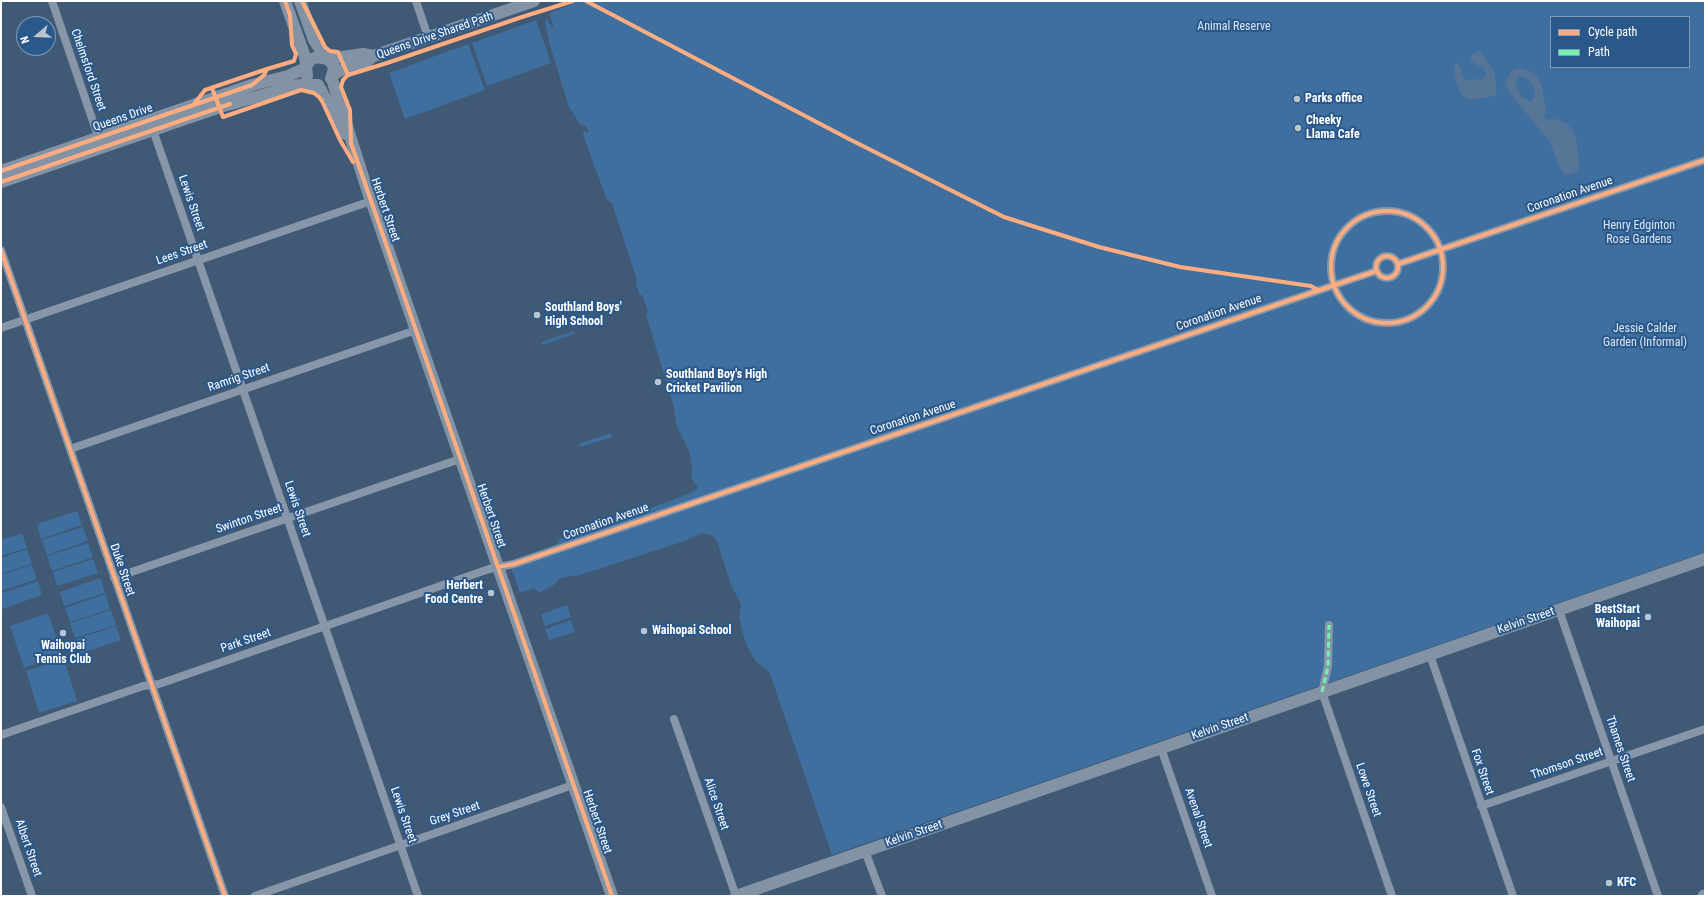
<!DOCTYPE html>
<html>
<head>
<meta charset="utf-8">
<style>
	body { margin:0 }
	#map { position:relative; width:1706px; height:897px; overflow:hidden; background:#405974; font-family:"Roboto Condensed",sans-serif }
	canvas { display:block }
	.frame { position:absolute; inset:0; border:2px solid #fff; pointer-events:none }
	.legend { position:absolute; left:1550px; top:16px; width:140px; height:52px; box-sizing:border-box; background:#2a588a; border:1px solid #7f9bb9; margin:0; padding:5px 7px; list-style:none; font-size:12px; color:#fff }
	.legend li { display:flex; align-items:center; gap:8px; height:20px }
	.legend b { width:20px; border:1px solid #7f9bb9 }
	.north { position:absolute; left:16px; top:16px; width:40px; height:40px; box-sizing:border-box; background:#2a588a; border:1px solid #7f9bb9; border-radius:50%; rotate:251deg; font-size:11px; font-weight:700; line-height:16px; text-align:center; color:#fff }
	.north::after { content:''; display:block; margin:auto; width:14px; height:18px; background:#bcc5ce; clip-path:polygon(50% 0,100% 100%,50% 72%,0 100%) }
</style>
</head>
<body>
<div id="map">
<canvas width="1706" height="897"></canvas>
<div class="frame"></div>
<ul class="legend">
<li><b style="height:5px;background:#ffac80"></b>Cycle path</li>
<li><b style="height:5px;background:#73f3ae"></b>Path</li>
</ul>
<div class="north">N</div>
</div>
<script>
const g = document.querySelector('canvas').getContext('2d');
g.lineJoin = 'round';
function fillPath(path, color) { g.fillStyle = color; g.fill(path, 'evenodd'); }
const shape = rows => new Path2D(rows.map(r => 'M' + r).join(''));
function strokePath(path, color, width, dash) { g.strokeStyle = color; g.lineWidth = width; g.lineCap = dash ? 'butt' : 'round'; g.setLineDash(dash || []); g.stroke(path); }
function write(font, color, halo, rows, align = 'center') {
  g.font = font + ' "Roboto Condensed",sans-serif'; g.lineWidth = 4; g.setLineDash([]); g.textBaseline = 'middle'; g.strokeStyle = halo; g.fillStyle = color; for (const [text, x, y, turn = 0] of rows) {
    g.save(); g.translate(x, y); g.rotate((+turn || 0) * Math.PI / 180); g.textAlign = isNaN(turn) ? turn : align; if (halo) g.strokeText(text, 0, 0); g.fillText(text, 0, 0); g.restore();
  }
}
const green = shape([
	[580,1,1705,1,1705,552,832,855,769,671,756,662,745,642,739,617,741,604,731,585,717,541,713,536,702,533,685,541,577,576,570,576,559,579,554,585,540,593,534,588,520,593,509,561,560,543,557,541,571,532,594,524,632,515,693,492,698,487,691,479,692,468,689,451,676,424,673,404,646,315,648,312,642,295,640,295,636,285,636,277,612,203,607,200,583,135,584,131,589,133,586,126,580,124,569,107,549,42,545,23,546,18,555,31,549,13],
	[1551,17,1689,17,1689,67,1551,67],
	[536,20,551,63,487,86,472,43],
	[468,44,485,90,405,119,389,73],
	[574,331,575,334,542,345,541,342],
	[611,433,612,437,580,447,579,444],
	[77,511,82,525,41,539,37,524],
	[83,527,88,541,47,555,42,540],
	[22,533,27,548,1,556,1,540],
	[88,543,93,557,52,571,47,556],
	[27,549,32,564,1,574,1,558],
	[93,559,98,573,57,586,53,572],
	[32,565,37,579,1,591,1,575],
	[101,578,105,593,64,606,60,592],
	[38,581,42,595,2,609,1,593],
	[106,594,110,609,70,622,65,608],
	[567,605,571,617,545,626,541,614],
	[111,610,116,625,75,638,70,623],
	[48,613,62,655,24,668,10,626],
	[571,620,575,632,549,640,545,629],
	[116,626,121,640,80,654,76,639],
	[64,659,77,701,39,713,26,671]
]);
const water = shape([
	[1477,51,1481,52,1495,74,1497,92,1494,96,1472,100,1462,96,1456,81,1454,66,1456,62,1460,67,1462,75,1465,80,1483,79,1487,74,1482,67,1475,64,1470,59,1472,55],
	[1517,68,1524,69,1534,73,1538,78,1542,87,1546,111,1544,116,1547,120,1557,119,1567,124,1572,129,1576,138,1579,163,1578,170,1572,174,1564,174,1559,166,1550,142,1512,96,1505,83,1511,72],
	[1519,76,1525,77,1533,85,1535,95,1531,102,1521,96,1515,83]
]);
const street = shape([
	[52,1,100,142],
	[416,1,428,37],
	[153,130,418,896],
	'1331 267a56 56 0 1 1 112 0a56 56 0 1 1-112 0Z',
	[1,250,225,896],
	'1376 267a11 11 0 1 1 22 0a11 11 0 1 1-22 0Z',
	[1398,264,1705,160],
	[1,328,371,201],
	[70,449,416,330],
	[114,578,460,459],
	[1559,610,1658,896],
	[1329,625,1328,666,1322,692,1392,896],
	[1430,655,1513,896],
	[674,719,736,896],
	[1,735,143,686,159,684,489,569,514,564,1376,271],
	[1161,748,1212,896],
	[1481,806,1705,729],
	[1,807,32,896],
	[865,851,882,896],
	[255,896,573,785]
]);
const secondary = shape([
	[285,1,305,57,307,76],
	[300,1,314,40,325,57],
	[328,59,363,54,373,56],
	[307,65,310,60,317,57,328,59,333,65,334,69,331,79],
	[334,74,346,68,365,63,373,56,534,1],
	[332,79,365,183,612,896],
	[1,171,252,85,288,76,306,68],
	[1,182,220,107,299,85,318,85,345,134],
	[736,896,1705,559]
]);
const primary = shape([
	[1704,896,1705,896]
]);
const quiet = shape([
	[1322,692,1328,666,1329,625]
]);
const cycleway = shape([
	[302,1,325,47,330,51,338,52,348,75,343,80,341,87,350,110,351,143,612,896],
	[586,1,849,139,1004,217,1099,247,1180,267,1311,286,1318,290],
	[348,75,387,63,522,17,573,1],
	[212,88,223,117,301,90,314,93,319,97,322,101,340,140,353,162],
	[194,104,205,90,267,69],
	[1,171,252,85,264,75,267,69,294,61,296,54,292,45,290,15,285,1],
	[1,182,230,104],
	'1331 267a56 56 0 1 1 112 0a56 56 0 1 1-112 0Z',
	[1,250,225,896],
	'1376 267a11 11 0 1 1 22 0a11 11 0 1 1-22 0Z',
	[1398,264,1705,160],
	[498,567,514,564,1376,271]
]);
const markers = [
	[1297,99,4,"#bcc5ce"],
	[1298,128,4,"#bcc5ce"],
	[537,315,4,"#bcc5ce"],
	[658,382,4,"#bcc5ce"],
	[491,593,4,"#bcc5ce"],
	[1648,617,4,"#bcc5ce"],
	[644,631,4,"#bcc5ce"],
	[63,633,4,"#bcc5ce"],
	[1609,883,4,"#bcc5ce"]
];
const parkNames = [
	["Animal Reserve",1234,27],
	["Henry Edginton",1639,226],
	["Rose Gardens",1639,240],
	["Jessie Calder",1645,329],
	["Garden (Informal)",1645,343]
];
const streetNames = [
	["Queens Drive Shared Path",435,36,-19],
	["Chelmsford Street",88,70,71],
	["Queens Drive",123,118,-19],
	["Coronation Avenue",1570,195,-19],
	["Lewis Street",191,203,71],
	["Herbert Street",385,210,71],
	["Lees Street",182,253,-19],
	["Coronation Avenue",1219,313,-19],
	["Ramrig Street",239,378,-19],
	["Coronation Avenue",913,418,-18],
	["Lewis Street",297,509,71],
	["Herbert Street",491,516,71],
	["Swinton Street",249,519,-19],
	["Coronation Avenue",606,522,-19],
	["Duke Street",122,570,71],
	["Kelvin Street",1526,621,-19],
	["Park Street",246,641,-19],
	["Kelvin Street",1220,727,-19],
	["Thames Street",1620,749,71],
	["Thomson Street",1567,764,-19],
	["Fox Street",1482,772,71],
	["Lowe Street",1368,790,71],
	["Alice Street",716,804,71],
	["Grey Street",455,814,-19],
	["Lewis Street",403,815,71],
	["Avenal Street",1198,818,71],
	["Herbert Street",597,822,71],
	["Kelvin Street",914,834,-19],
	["Albert Street",28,848,71]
];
const poiNames = [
	["Parks office",1305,99],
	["Cheeky",1306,121],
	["Llama Cafe",1306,135],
	["Southland Boys'",545,308],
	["High School",545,322],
	["Southland Boy's High",666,375],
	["Cricket Pavilion",666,389],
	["Herbert",483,586,"right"],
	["Food Centre",483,600,"right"],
	["BestStart",1640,610,"right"],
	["Waihopai",1640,624,"right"],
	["Waihopai School",652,631],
	["Waihopai",63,646,"center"],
	["Tennis Club",63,660,"center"],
	["KFC",1617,883]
];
fillPath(green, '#3f6f9f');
fillPath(water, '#577597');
strokePath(street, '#8797a9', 8);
strokePath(secondary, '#8293a5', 12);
strokePath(primary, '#8695a7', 13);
strokePath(quiet, '#73f3ae', 3, [6, 3]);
strokePath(cycleway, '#ffac80', 4);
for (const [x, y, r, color] of markers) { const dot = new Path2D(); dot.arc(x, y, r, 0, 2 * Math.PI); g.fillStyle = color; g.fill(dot); strokePath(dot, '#2a588a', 1.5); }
write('12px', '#dce9f7', '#2a588a', parkNames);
write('12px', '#fff', '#2a588a', streetNames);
write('bold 12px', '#fff', '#2a588a', poiNames, 'left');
</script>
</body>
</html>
